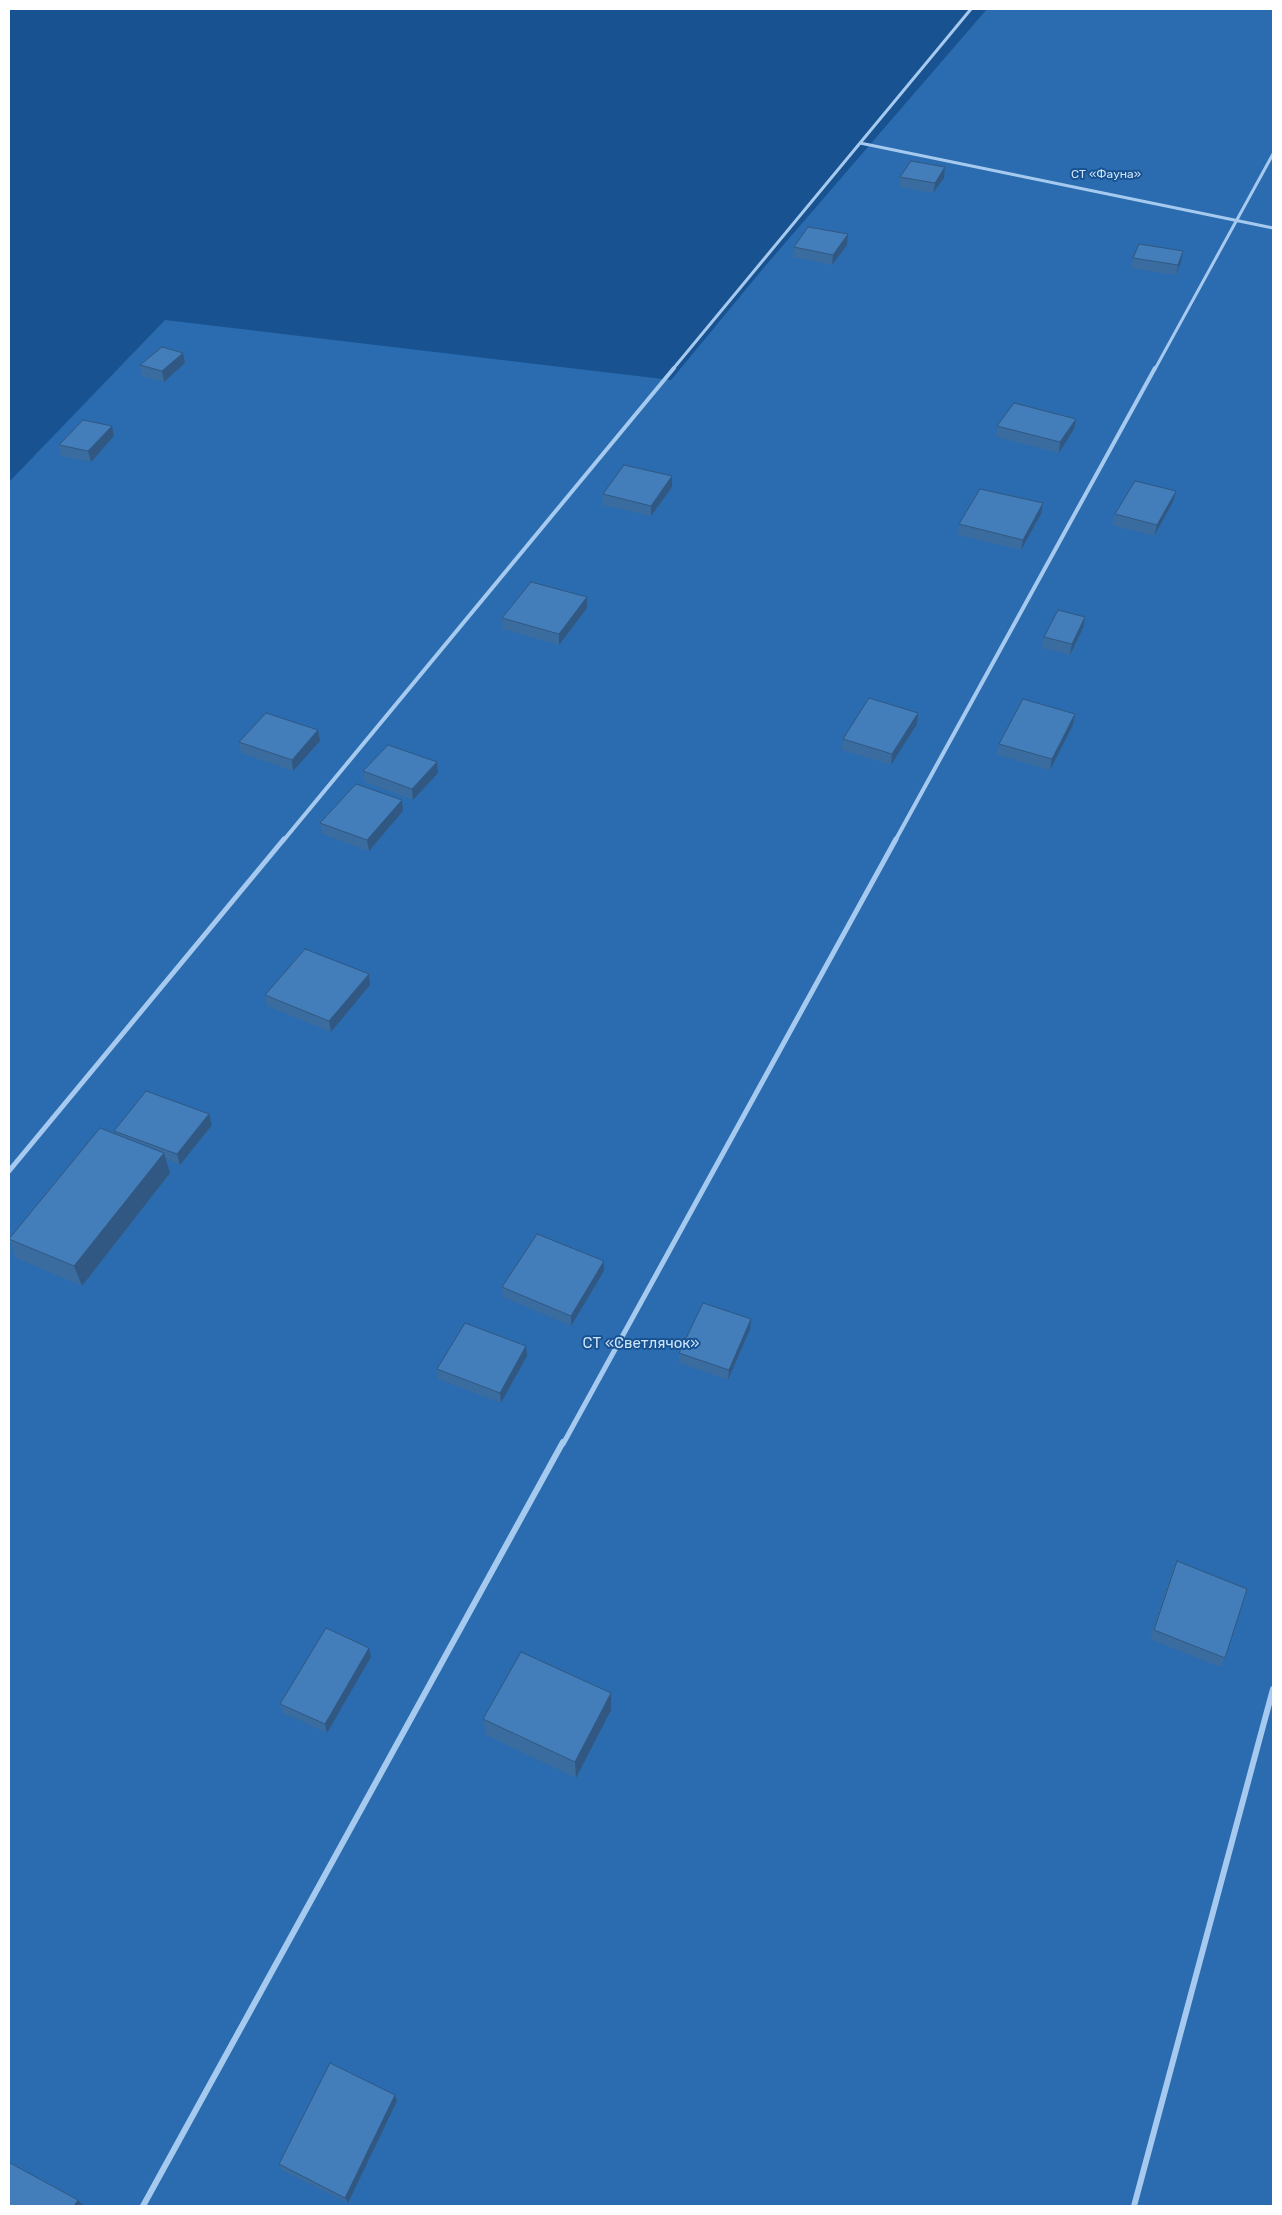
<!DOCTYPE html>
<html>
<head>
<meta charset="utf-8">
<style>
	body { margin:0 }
	#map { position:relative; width:1282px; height:2215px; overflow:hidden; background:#185290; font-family:Rubik,sans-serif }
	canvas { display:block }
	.frame { position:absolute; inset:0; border:10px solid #fff; pointer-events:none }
</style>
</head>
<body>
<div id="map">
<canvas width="1282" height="2215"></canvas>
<div class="frame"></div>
</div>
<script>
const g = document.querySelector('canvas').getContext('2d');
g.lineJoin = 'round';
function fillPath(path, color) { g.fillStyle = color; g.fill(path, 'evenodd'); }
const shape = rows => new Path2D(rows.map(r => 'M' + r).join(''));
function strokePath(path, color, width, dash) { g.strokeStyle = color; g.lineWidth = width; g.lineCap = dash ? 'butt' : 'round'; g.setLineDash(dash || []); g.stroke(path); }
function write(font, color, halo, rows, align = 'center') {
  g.font = font + ' Rubik,sans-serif'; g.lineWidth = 4; g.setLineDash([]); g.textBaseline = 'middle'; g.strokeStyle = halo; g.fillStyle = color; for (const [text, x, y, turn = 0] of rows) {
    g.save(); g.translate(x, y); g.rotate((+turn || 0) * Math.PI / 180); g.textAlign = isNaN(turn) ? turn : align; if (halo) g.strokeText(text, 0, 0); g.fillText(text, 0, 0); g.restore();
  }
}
const green = shape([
	[987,9,1273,9,1273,2206,9,2206,9,482,165,320,671,380,766,265]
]);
const minorFar3 = shape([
	[860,143,1273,228],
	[673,369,971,9],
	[1155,369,1273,154]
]);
const minorFar2 = shape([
	[283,841,674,368],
	[895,841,1155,368]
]);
const minorFar1 = shape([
	[9,1171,284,839],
	[563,1444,896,839]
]);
const minor = shape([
	[143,2206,563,1442],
	[1134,2206,1273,1689]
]);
const wall = shape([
	[900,177,944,178,933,193,899,187],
	[848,234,847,245,832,265,793,257,794,247],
	[1183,251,1181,262,1176,275,1131,268,1133,258],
	[185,363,164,382,142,376,140,365],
	[112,426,114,436,91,462,61,456,59,445],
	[997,426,1074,429,1059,453,996,437],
	[672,487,651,516,603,505,603,494],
	[1173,502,1154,536,1112,525,1115,514],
	[1043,503,1041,514,1021,550,958,535,959,524],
	[587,608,559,645,503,629,502,618],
	[1085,617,1083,628,1070,655,1042,648,1044,637],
	[917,724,891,765,842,750,843,739],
	[1073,725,1050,770,997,755,999,744],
	[320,741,293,771,241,753,239,742],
	[437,762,438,773,413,800,365,782,363,771],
	[403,811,369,851,322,834,320,823],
	[369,974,370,985,331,1032,267,1006,265,995],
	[212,1125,180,1165,166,1159,170,1173,82,1286,16,1258,9,1238,115,1134,114,1131],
	[604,1261,604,1271,571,1326,503,1297,502,1287],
	[750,1329,728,1380,679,1363,679,1353],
	[527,1356,501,1403,438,1379,437,1369],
	[1177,1561,1225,1658,1220,1667,1150,1639,1173,1570],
	[371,1657,327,1733,283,1713,280,1704],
	[611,1710,576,1778,486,1735,483,1719],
	[395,2095,397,2101,348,2203,282,2170,279,2164]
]);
const shadedWall = shape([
	[945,167,944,178,933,193,935,183],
	[848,234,847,245,832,265,833,255],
	[1183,251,1181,262,1176,275,1178,265],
	[183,353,185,363,164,382,162,371],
	[1076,419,1074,429,1059,453,1060,442],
	[112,426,114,436,91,462,88,451],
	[672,476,672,487,651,516,651,506],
	[1176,491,1173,502,1154,536,1157,525],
	[1043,503,1041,514,1021,550,1023,540],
	[587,597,587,608,559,645,559,634],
	[1085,617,1083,628,1070,655,1072,644],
	[918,713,917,724,891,765,892,754],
	[1075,714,1073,725,1050,770,1052,759],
	[318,730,320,741,293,771,292,760],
	[437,762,438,773,413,800,412,789],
	[402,800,403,811,369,851,367,840],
	[369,974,370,985,331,1032,329,1021],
	[209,1114,212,1125,180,1165,177,1154],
	[164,1153,170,1173,82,1286,74,1266],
	[604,1261,604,1271,571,1326,571,1316],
	[751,1319,750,1329,728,1380,729,1370],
	[526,1346,527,1356,501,1403,500,1393],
	[369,1648,371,1657,327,1733,325,1724],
	[611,1693,611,1710,576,1778,575,1762],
	[395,2095,397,2101,348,2203,345,2198],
	[78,2200,83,2205,82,2206,74,2206]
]);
const building = shape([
	[911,161,945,167,935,183,900,177,911,161],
	[808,227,848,234,833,255,794,247,808,227],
	[1139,244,1183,251,1178,265,1133,258,1139,244],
	[162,347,183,353,162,371,140,365,162,347],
	[1014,403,1076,419,1060,442,997,426,1014,403],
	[83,420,112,426,88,451,59,445,83,420],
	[624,465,672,476,651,506,603,494,624,465],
	[1135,481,1176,491,1157,525,1115,514,1135,481],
	[980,489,1043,503,1023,540,959,524,980,489],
	[531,582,587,597,559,634,502,618,531,582],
	[1058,610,1085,617,1072,644,1044,637,1058,610],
	[869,698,918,713,892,754,843,739,869,698],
	[1023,699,1075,714,1052,759,999,744,1023,699],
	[266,713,318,730,292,760,239,742,266,713],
	[388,745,437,762,412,789,363,771,388,745],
	[356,784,402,800,367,840,320,823,356,784],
	[305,949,369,974,329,1021,265,995,305,949],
	[146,1091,209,1114,177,1154,114,1131,146,1091],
	[100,1128,164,1153,74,1266,9,1239,100,1128],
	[537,1234,604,1261,571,1316,502,1287,537,1234],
	[703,1303,751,1319,729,1370,679,1353,703,1303],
	[465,1323,526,1346,500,1393,437,1369,465,1323],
	[1177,1561,1247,1589,1225,1658,1154,1630,1177,1561],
	[326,1628,369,1648,325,1724,280,1704,326,1628],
	[521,1652,611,1693,575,1762,483,1719,521,1652],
	[330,2063,395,2095,345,2198,279,2164,330,2063],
	[10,2163,78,2200,74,2206,9,2206,9,2166,10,2163]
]);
const farParknames = [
	["СТ «Фауна»",1106,175]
];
const parkNames = [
	["СТ «Светлячок»",641,1344]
];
fillPath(green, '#2a6caf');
strokePath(minorFar3, '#a6caef', 3);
strokePath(minorFar2, '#a6caef', 4);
strokePath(minorFar1, '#a6caef', 5);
strokePath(minor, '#a6caef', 6);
fillPath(wall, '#3a6ca0');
fillPath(shadedWall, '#305882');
fillPath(building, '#447eba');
strokePath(building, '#305882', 1);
write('12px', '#cce3fb', '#185290', farParknames);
write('15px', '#cce3fb', '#185290', parkNames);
</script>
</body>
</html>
